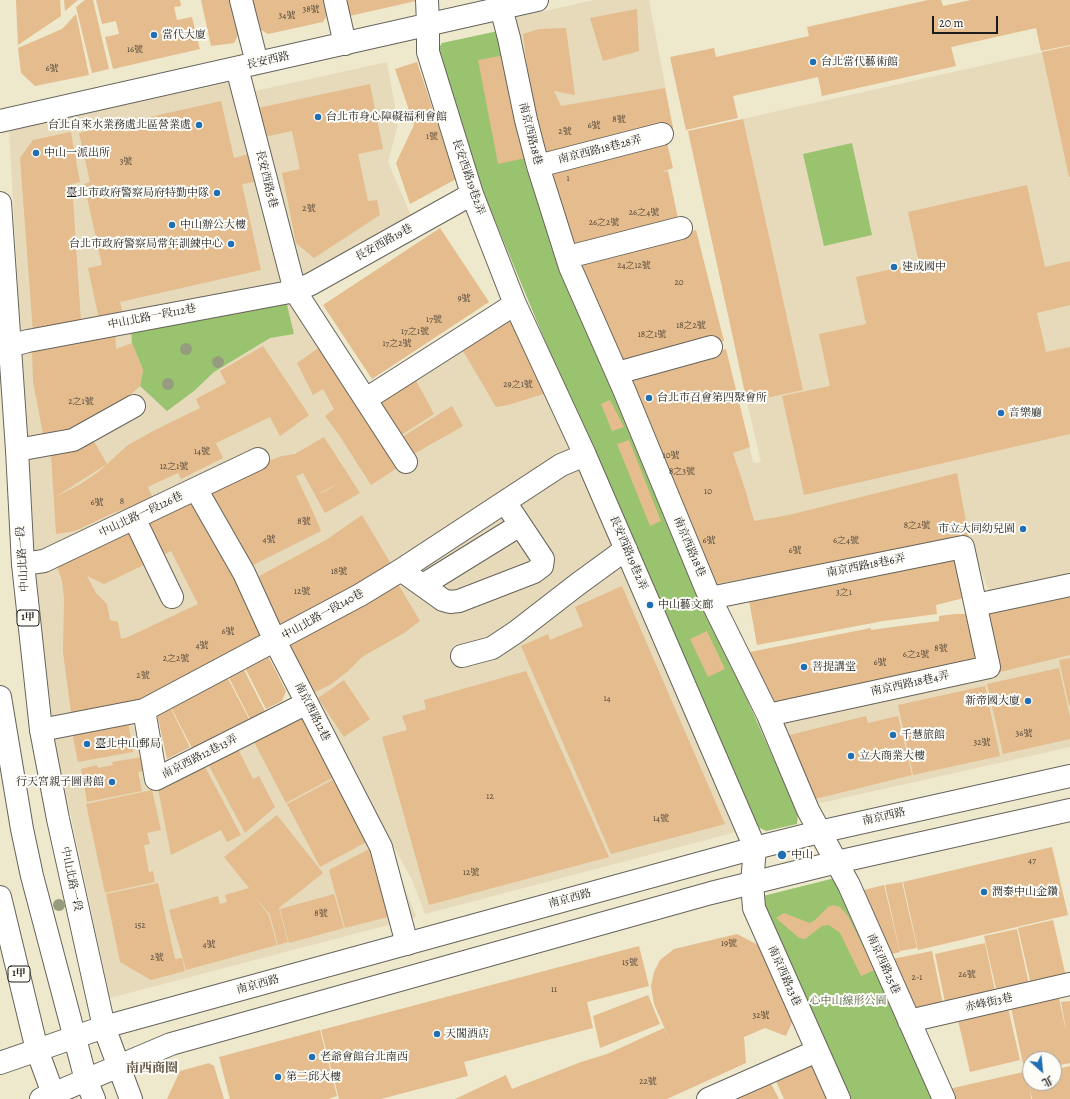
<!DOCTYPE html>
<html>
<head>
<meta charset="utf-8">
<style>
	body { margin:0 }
	#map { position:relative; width:1070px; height:1099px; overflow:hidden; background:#eee8cd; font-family:Alegreya,"Noto Serif TC",serif }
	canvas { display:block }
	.north { position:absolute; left:1022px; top:1051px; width:40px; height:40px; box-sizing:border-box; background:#fdfcf7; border:1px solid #a3a29f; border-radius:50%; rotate:153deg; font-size:11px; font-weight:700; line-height:16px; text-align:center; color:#1c1c1c }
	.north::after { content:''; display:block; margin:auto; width:14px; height:18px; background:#1f6fb2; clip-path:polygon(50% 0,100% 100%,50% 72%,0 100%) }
	.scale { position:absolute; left:932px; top:16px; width:66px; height:18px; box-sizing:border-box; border:2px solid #1c1c1c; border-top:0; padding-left:5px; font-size:12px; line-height:14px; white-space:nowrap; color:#1c1c1c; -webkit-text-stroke:3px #fdfcf7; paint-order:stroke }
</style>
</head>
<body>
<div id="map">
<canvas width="1070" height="1099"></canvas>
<div class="north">北</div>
<div class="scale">20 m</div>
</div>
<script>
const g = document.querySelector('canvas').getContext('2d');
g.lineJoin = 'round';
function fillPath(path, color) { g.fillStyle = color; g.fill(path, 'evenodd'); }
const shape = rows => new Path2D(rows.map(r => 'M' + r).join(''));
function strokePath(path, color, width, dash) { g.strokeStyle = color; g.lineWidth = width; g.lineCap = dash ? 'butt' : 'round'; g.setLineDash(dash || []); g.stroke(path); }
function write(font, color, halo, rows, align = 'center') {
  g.font = font + ' Alegreya,"Noto Serif TC",serif'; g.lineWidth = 4; g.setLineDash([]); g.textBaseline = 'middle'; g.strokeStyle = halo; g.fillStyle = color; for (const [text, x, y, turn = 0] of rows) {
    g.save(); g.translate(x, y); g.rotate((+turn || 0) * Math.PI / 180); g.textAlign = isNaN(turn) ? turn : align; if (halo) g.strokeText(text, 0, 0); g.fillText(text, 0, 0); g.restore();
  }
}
const built = shape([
	[594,0,649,0,673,128,542,160,513,18],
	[1070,46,1070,580,990,594,970,543,967,542,797,569,711,585,726,349,753,462,757,463,761,462,747,402,688,131],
	[387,62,398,124,388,162,413,220,298,284,246,93],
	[236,81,289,287,21,340,9,130],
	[293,295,403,472,408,473,410,469,370,399,510,311,577,458,282,637,229,536,35,558,22,350],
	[581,466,740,831,425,914,412,880,309,695,361,600],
	[155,517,274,641,52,723,35,569],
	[1070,591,1070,747,821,803,813,802,774,718,984,611],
	[306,711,391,855,416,916,411,919,110,998,53,733,130,720,163,781]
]);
const green = shape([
	[498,31,526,168,609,375,701,596,798,814,797,824,766,831,754,825,659,614,486,199,437,51,442,43],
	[852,143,872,235,824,246,803,154],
	[293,295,287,305,294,334,270,338,214,372,194,391,167,411,140,386,143,370,132,343,131,327],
	[839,877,938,1099,845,1099,755,898]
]);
const building = shape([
	[16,0,60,0,61,16,18,45],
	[64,0,78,0,65,11],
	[85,0,93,0,109,69,92,73,76,7],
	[96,0,180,0,181,6,174,7,177,20,192,17,200,49,113,69,105,37,119,34,116,21,102,24],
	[201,0,233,0,240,32,234,43,211,46],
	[249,0,327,0,329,12,323,22,268,34,256,27],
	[341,0,416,0,416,1,345,17],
	[928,0,941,0,943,6,971,0,1070,0,1070,45,1041,51,1036,28,951,47,956,66,822,96,818,77,733,96,738,118,686,130,670,57,714,48,716,57,809,36,807,27],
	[637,9,639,51,603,61,590,18],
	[76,14,89,75,35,86,21,73,18,48,62,29],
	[566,28,575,95,554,91,561,106,665,88,673,128,542,160,532,106,523,34,539,29],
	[1070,46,1070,177,1069,177,1042,52],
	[505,55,526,158,498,164,478,60],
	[417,62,456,179,410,204,396,163,414,125,395,69],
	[370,84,383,149,358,154,368,201,377,200,380,215,314,258,296,243,282,173,300,169,292,131,264,137,258,108],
	[221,101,234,158,249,154,255,182,242,184,261,270,120,302,123,314,99,319,88,268,102,265,84,184,90,182,79,133],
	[743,119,803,390,747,402,688,131],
	[71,132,80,182,72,184,81,322,33,333,20,158,33,140],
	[666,139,673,168,662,172,668,171,679,223,573,250,545,168],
	[1027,185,1045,267,1070,261,1070,305,1037,313,1046,352,1070,347,1070,434,804,495,782,396,830,386,819,334,866,324,856,277,919,263,908,212],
	[440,228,489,302,372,379,323,305],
	[696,230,724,341,622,367,576,259],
	[510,311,547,393,508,405,496,407,459,344],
	[115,330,116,349,132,343,143,370,140,386,120,404,68,431,43,434,33,382,32,347],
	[324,344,397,468,371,485,339,435,325,416,334,409,323,389,313,395,297,363],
	[263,346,309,415,280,436,270,417,216,443,223,458,181,479,178,473,148,487,153,499,113,513,75,531,56,534,51,454,91,436,107,464,55,497,79,485,97,473,107,464,128,445,155,430,200,408,196,399,226,383,220,371],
	[726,349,750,447,733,453,745,489,754,521,789,515,957,473,970,543,967,542,797,569,711,585,626,376],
	[412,373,434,414,395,439,370,399],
	[610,400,624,427,612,431,601,404],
	[452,406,463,426,405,459,394,442],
	[324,437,360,493,325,513,303,473,296,476,314,514,321,531,247,568,208,494,254,466,282,456,295,454],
	[339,483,326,491,318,494],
	[629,440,661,521,650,526,617,444],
	[199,498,274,641,131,711,72,720,63,652,64,598,62,581,55,560,132,527,150,562,104,584,87,576,96,593,107,604,110,620,118,622,121,639,128,637,198,604,171,551,157,558,140,524],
	[362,515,394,569,282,637,252,580,326,540],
	[959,552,968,597,936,605,937,614,883,621,757,645,748,595],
	[395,579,420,621,404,633,362,657,347,672,330,685,309,695,286,645],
	[622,586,725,824,611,854,521,646,548,634,550,640,583,626,575,607],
	[1070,595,1070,655,1000,672,987,615],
	[955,614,970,614,981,662,773,709,745,653,871,628,871,630,893,627,939,621,939,616],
	[707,631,725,669,708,677,690,639],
	[268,656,286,691,282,701,266,709,242,662],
	[1070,658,1070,706,1069,706,1059,660],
	[240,662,267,715,252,723,225,670],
	[1059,668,1070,717,1070,739,1003,754,987,684],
	[224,671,249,719,192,748,167,700],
	[526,671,609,857,429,905,382,737,407,730,402,716,426,709,424,700],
	[344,680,370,719,344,737,318,698],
	[985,686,1000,756,913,775,898,705],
	[168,703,190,747,167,759,156,709],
	[296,715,303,719,334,777,286,803,252,738],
	[866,716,868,723,898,716,912,775,815,799,786,736],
	[128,722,133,752,78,762,72,732],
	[238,749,253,779,259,776,275,807,245,833,208,764],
	[142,757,145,771,138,772,142,791,87,802,81,769,97,765,98,768,113,765,112,762],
	[204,765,241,835,227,842,221,830,171,855,158,789],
	[334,779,368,841,320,867,287,804],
	[152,790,161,830,147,833,150,844,144,845,149,872,153,871,155,882,105,893,86,804],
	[277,815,323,873,279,908,288,942,278,945,270,915,254,895,269,916,277,945,186,970,169,910,218,896,220,904,227,902,225,895,249,888,224,857],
	[1052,847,1068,915,918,950,903,882],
	[369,849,388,917,345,928,329,870],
	[902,882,917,948,900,951,885,885],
	[158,883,175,959,182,958,185,971,151,980,120,962,106,894],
	[884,885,900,952,888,955,860,891],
	[334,894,344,928,289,943,280,909],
	[833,905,840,907,848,916,875,970,861,976,840,933,829,925,822,926,805,939,799,938,776,918,784,913,810,923,815,920,828,907],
	[1053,920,1066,977,1031,985,1018,928],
	[1017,929,1029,985,997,993,984,936],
	[737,934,764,948,794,1018,786,1036,765,1028,744,1037,746,1063,667,1099,455,1099,506,1075,512,1089,581,1062,607,1054,664,1028,671,1043,654,1004,651,986,654,972,660,960,674,949],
	[985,943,995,991,945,1002,935,954],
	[639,946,649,986,587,1002,593,1028,464,1062,468,1076,381,1099,339,1099,321,1030],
	[932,951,943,1004,918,1009,905,1003,892,959],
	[1058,994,1067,1035,1061,1002,1070,1001,1070,1063,1054,1066,1054,1059,1030,1059,1030,1072,1025,1073,1011,1007],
	[648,995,660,1024,600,1048,593,1016],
	[1008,1008,1020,1060,970,1072,958,1020],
	[320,1030,337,1096,328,1099,230,1099,219,1057],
	[209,1063,214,1066,224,1099,167,1099,180,1071],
	[806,1065,817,1067,831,1099,784,1099,775,1079],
	[1070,1066,1070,1099,1032,1099,1030,1089,1031,1099,954,1099,949,1089,1023,1072,1027,1075,1030,1074,1030,1083,1054,1083,1054,1070],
	[769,1080,779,1099,726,1099]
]);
const minor = shape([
	[241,0,257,63],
	[335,0,345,44],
	[427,0,428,24,428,52,472,194,515,304,585,455,755,848,752,883,754,908,839,1099],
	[499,0,509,38,526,120,538,166,570,267,625,392,710,598,768,715,808,810,849,885,944,1099],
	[237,68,295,291,406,462],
	[0,121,537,0],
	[538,166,662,134],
	[568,257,681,228],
	[9,346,28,341,295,291,311,284,472,194],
	[617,373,711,347],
	[366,399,515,304],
	[17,450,73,440,134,406],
	[196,489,244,573,275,641,381,847,407,944],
	[134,518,172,597],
	[23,564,44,561,258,459],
	[401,570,443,600,450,602,459,601,534,572,542,566,543,559,505,502],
	[423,585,520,525],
	[710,598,963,547,989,667,768,715],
	[976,605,1070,585],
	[462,656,492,648,516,632,578,584,626,549],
	[144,710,156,779,307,703],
	[41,730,144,710,360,595,401,570,561,465,585,455],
	[909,1021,1070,984],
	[708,1099,817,1051]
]);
const major = shape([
	[0,203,17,450,23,564,41,730,58,819,104,1027,131,1099],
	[0,697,22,829,32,876,86,1080,94,1099],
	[0,897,37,1050,55,1099],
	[0,1063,104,1027,755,848,819,832,1070,776],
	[41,1099,171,1044,711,893,837,862,1070,810]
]);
const trees = [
	[186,349],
	[218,362],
	[168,384],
	[59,905]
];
const markers = [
	[154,35,4,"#1f6fb2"],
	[813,62,4,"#1f6fb2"],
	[318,117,4,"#1f6fb2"],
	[199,125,4,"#1f6fb2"],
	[36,153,4,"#1f6fb2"],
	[217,193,4,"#1f6fb2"],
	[172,225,4,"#1f6fb2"],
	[231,244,4,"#1f6fb2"],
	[894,267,4,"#1f6fb2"],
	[649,398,4,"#1f6fb2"],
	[1001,413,4,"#1f6fb2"],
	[1023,529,4,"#1f6fb2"],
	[650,605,4,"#1f6fb2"],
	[804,667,4,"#1f6fb2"],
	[1028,701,4,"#1f6fb2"],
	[893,735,4,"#1f6fb2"],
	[87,744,4,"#1f6fb2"],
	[851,756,4,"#1f6fb2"],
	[112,782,4,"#1f6fb2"],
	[782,855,5,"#1f6fb2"],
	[984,892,4,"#1f6fb2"],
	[437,1034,4,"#1f6fb2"],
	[312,1057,4,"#1f6fb2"],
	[278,1077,4,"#1f6fb2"]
];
const numberNames = [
	["38號",311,10],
	["34號",287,16],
	["16號",135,50],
	["6號",52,69],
	["8號",619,120],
	["6號",594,126],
	["2號",565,132],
	["1號",432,137],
	["3號",126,162],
	["1",568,179],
	["2號",309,209],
	["26之4號",644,213],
	["26之2號",604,223],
	["24之12號",634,266],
	["20",679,283],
	["9號",464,299],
	["17號",434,320],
	["18之2號",691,326],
	["17之1號",415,332],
	["18之1號",652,335],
	["17之2號",397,344],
	["29之1號",518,385],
	["2之1號",81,402],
	["14號",202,452],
	["10號",671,456],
	["12之1號",174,467],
	["8之3號",682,472],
	["10",708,492],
	["8",122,502],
	["6號",97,503],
	["8號",304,522],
	["8之2號",917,526],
	["4號",269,540],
	["6號",709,541],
	["6之4號",846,541],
	["6號",795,551],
	["18號",339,572],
	["12號",302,592],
	["3之1",844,593],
	["6號",228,632],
	["4號",202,646],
	["8號",941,649],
	["6之2號",916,655],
	["2之2號",176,659],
	["6號",880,663],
	["2號",143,676],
	["14",607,699],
	["36號",1024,734],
	["32號",982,743],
	["12",490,797],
	["14號",661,819],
	["47",1032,861],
	["12號",471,873],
	["8號",321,914],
	["152",140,926],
	["19號",729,944],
	["4號",209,945],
	["2號",157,958],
	["15號",630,963],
	["26號",967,975],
	["2-1",917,978],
	["11",554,990],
	["32號",761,1016],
	["22號",648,1082]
];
const shields = [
	[28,618,22],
	[19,974,22]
];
const shieldNames = [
	["1甲",28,618],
	["1甲",19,974]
];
const poiNames = [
	["當代大廈",162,35],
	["台北當代藝術館",821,62],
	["台北市身心障礙福利會館",326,117],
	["台北自來水業務處北區營業處",191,125,"right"],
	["中山一派出所",44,153],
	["臺北市政府警察局府特勤中隊",209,193,"right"],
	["中山辦公大樓",180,225],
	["台北市政府警察局常年訓練中心",223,244,"right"],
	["建成國中",902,267],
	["台北市召會第四聚會所",657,398],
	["音樂廳",1009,413],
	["市立大同幼兒園",1015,529,"right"],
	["中山藝文廊",658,605],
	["菩提講堂",812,667],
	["新帝國大廈",1020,701,"right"],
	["千慧旅館",901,735],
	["臺北中山郵局",95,744],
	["立大商業大樓",859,756],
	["行天宮親子圖書館",104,782,"right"],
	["中山",791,855],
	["潤泰中山金鑽",992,892],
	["天閣酒店",445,1034],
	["老爺會館台北南西",320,1057],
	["第二邱大樓",286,1077]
];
const streetNames = [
	["長安西路",268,61,-13],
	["南京西路18巷",530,134,76],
	["南京西路18巷28弄",600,150,-14],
	["長安西路19巷2弄",468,177,71],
	["長安西路5巷",266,179,76],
	["長安西路19巷",384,243,-29],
	["中山北路一段112巷",152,317,-11],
	["中山北路一段126巷",141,515,-25],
	["南京西路18巷",689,547,67],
	["長安西路19巷2弄",628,553,67],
	["中山北路一段",23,559,-94],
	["南京西路18巷6弄",866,566,-11],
	["中山北路一段140巷",323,615,-29],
	["南京西路18巷4弄",910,684,-12],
	["南京西路12巷",312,712,63],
	["南京西路12巷13弄",200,757,-27],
	["南京西路",884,817,-13],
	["中山北路一段",71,879,78],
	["南京西路",570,899,-15],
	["南京西路25巷",883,964,66],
	["南京西路23巷",784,976,66],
	["南京西路",258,985,-15],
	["赤峰街3巷",989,1003,-13]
];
const parkNames = [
	["心中山線形公園",848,1001]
];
const quarterNames = [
	["南西商圈",152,1069]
];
fillPath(built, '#e6daba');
fillPath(green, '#99c36f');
fillPath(building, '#e4bc8d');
strokePath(minor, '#66635a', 24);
strokePath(major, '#66635a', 24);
strokePath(minor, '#fff', 22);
strokePath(major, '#fff', 22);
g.fillStyle = '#969d7e';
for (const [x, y] of trees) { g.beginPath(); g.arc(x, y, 6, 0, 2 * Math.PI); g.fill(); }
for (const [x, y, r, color] of markers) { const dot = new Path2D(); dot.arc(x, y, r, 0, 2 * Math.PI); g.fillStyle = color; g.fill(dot); strokePath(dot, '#fdfcf7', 1.5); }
write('9px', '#4e4438', null, numberNames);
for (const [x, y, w] of shields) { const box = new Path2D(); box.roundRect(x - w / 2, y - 8, w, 16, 3); g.fillStyle = '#fdfcf7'; g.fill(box); strokePath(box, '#1c1c1c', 1); }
write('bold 10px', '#1c1c1c', null, shieldNames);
write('11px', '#1c1c1c', '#fdfcf7', poiNames, 'left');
write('11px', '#1c1c1c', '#fdfcf7', streetNames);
write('11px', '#4e5f3d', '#fdfcf7', parkNames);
write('bold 13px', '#625444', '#fdfcf7', quarterNames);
</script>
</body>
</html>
